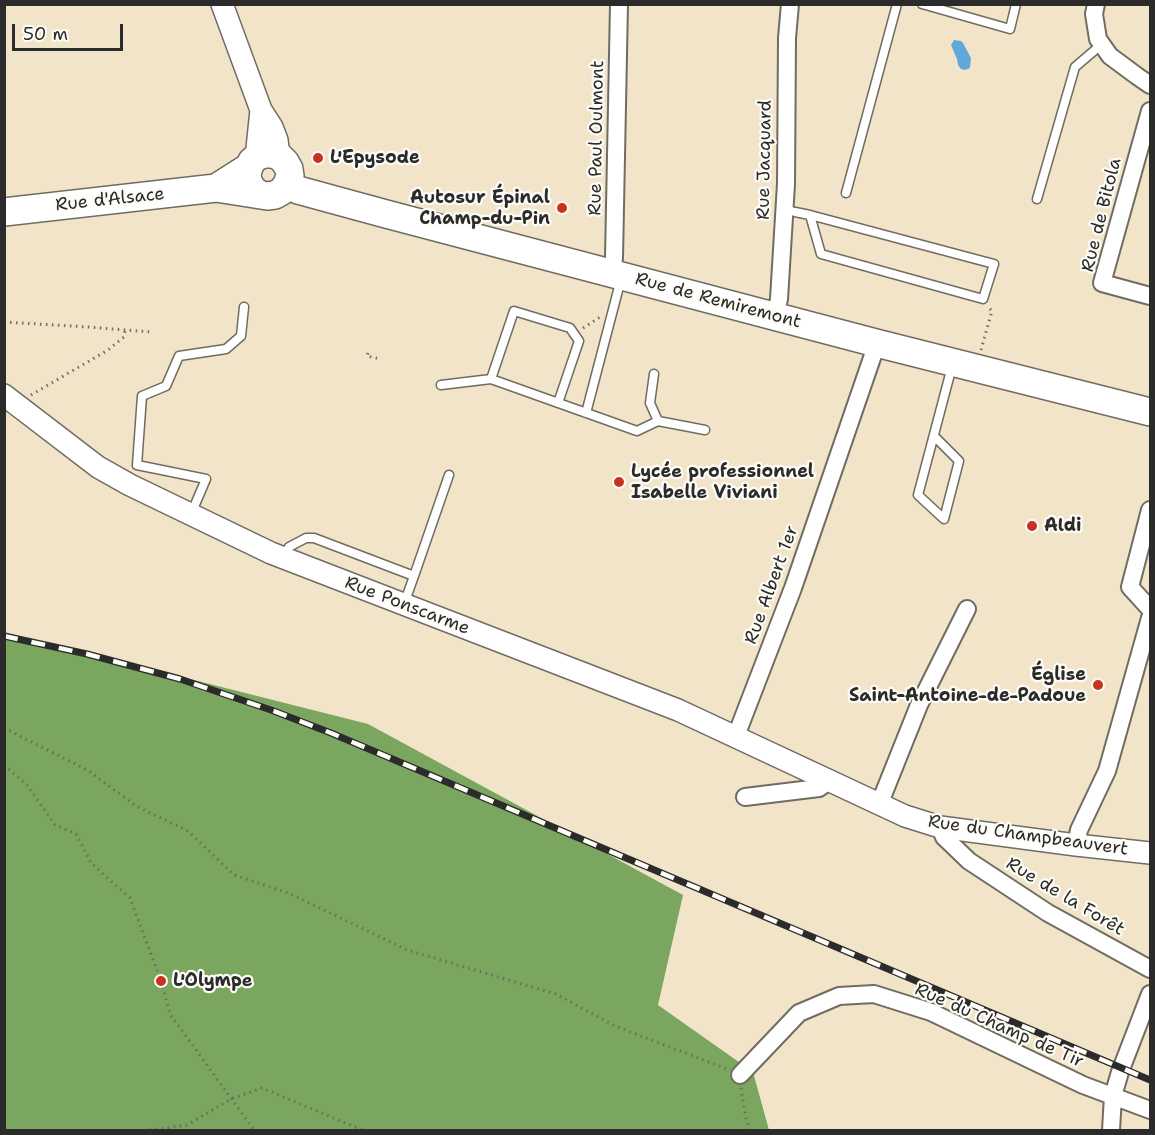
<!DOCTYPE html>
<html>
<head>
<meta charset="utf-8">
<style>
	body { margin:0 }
	#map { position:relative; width:1155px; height:1135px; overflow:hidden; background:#f1e4c8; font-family:"Shantell Sans",sans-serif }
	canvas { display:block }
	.frame { position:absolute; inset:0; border:6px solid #2b2b2b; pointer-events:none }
	.scale { position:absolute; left:12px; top:24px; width:111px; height:27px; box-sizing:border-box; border:3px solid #2b2b2b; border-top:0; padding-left:8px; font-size:18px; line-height:21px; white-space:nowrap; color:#2b2b2b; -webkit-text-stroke:4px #fdfcf7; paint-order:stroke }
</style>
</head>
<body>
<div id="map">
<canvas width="1155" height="1135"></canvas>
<div class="frame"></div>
<div class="scale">50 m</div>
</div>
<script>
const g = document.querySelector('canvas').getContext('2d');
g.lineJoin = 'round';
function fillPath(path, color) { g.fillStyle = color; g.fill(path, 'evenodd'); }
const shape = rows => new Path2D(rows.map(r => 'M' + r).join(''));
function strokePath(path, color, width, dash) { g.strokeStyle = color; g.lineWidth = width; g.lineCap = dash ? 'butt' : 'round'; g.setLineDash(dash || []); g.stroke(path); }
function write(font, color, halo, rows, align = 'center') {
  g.font = font + ' "Shantell Sans",sans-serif'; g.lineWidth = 4.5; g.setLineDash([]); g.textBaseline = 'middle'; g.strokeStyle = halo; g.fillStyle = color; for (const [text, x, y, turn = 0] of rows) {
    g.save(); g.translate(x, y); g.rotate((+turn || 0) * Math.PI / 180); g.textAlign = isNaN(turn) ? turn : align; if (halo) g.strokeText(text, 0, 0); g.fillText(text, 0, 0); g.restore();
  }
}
const forest = shape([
	[4,632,368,724,683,895,658,1005,753,1072,769,1130,5,1130]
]);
const water = shape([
	[954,40,961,41,963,43,971,58,970,68,965,70,961,69,958,65,957,59,951,45]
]);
const path = shape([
	[4,322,88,327,151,332],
	[583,328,600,317],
	[981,350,992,311,989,308],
	[368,353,367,356,381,359],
	[31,395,108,350,124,337,125,331],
	[4,728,89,771,136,806,188,831,234,875,291,894,407,950,556,994,615,1026,727,1069],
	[4,765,27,785,55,825,76,834,91,863,130,898,161,981,170,1014,254,1130],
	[741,1088,746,1119,750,1130],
	[150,1130,187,1125,231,1099,262,1088,362,1130]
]);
const service = shape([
	[922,4,1010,29,1016,4],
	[846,193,897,4],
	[1037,199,1075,67,1102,44],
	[784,209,795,212,810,215,994,264,983,299,821,254,810,215],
	[654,374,650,403,658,421],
	[491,379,514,311,570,328,579,341,558,403],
	[441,385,491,379,637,431,658,421,705,430],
	[586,413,621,279],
	[934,436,959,461,944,519,918,495,950,374],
	[191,514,206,479,137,465,142,396,166,386,179,356,226,349,241,336,244,307],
	[284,558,289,547,306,538,314,538,414,576,404,604],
	[414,576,449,475]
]);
const minor = shape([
	[1096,4,1094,14,1098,39,1110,56,1137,76,1150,85],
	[1150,111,1102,283,1150,296],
	[612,273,614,258,619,4],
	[775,316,779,299,786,184,787,38,790,4],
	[1150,510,1130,587,1150,609],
	[736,736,793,588,873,355,876,343],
	[745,797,819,788,829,781],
	[879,805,919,705,967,609],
	[940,827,944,837,969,861,1048,913,1150,969],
	[1076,845,1079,830,1107,771,1150,618],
	[740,1075,799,1013,839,996,874,994,931,1012,1083,1085,1150,1110],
	[1111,1130,1113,1096,1120,1072,1150,994]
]);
const tertiary = shape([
	[222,4,261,110,272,127,277,140,279,156],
	[256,158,261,110],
	[4,395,98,467,130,485,271,553,678,710,905,816,940,827,1076,845,1150,853]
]);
const primary = shape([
	[249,167,216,188,267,196,275,195,282,191,287,184,290,176,289,169,285,162,279,156,272,154,265,154,258,156,252,161,249,167,247,174,248,181,252,189,259,194],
	[287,184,298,190,386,214,876,343,1150,412],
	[4,212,216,188]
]);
const rail = shape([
	[4,636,87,654,180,679,271,710,331,733,1150,1080]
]);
const markers = [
	[318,158,6,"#c8321e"],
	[562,208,6,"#c8321e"],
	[619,482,6,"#c8321e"],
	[1032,526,6,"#c8321e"],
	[1098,685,6,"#c8321e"],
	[161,981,6,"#c8321e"]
];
const streetNames = [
	["Rue Paul Oulmont",597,138,-89],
	["Rue Jacquard",765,160,-89],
	["Rue d'Alsace",110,200,-6],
	["Rue de Bitola",1102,215,-76],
	["Rue de Remiremont",718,301,15],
	["Rue Albert 1er",772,585,-70],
	["Rue Ponscarme",407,606,21],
	["Rue du Champbeauvert",1028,836,8],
	["Rue de la Forêt",1065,897,31],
	["Rue du Champ de Tir",999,1026,24]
];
const poiNames = [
	["L'Epysode",330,158],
	["Autosur Épinal",550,198,"right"],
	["Champ-du-Pin",550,219,"right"],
	["Lycée professionnel",631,472],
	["Isabelle Viviani",631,493],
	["Aldi",1044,526],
	["Église",1086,675,"right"],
	["Saint-Antoine-de-Padoue",1086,696,"right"],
	["L'Olympe",173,981]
];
fillPath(forest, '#7ba65f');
fillPath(water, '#60a8d7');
strokePath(service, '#706c62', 11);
strokePath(minor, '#706c62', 20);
strokePath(tertiary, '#706c62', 24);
strokePath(primary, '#706c62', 30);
strokePath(path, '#706c62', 3, [1.5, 4.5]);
strokePath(service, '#fff', 8);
strokePath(minor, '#fff', 16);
strokePath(tertiary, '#fff', 21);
strokePath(primary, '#fff', 27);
strokePath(rail, '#2b2b2b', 7);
strokePath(rail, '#fdfcf7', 4.5, [14]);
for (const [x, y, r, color] of markers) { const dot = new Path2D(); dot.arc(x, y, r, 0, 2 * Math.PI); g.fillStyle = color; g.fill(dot); strokePath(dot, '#fdfcf7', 2); }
write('18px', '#2b2b2b', '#fdfcf7', streetNames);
write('bold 18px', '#2b2b2b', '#fdfcf7', poiNames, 'left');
</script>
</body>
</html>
